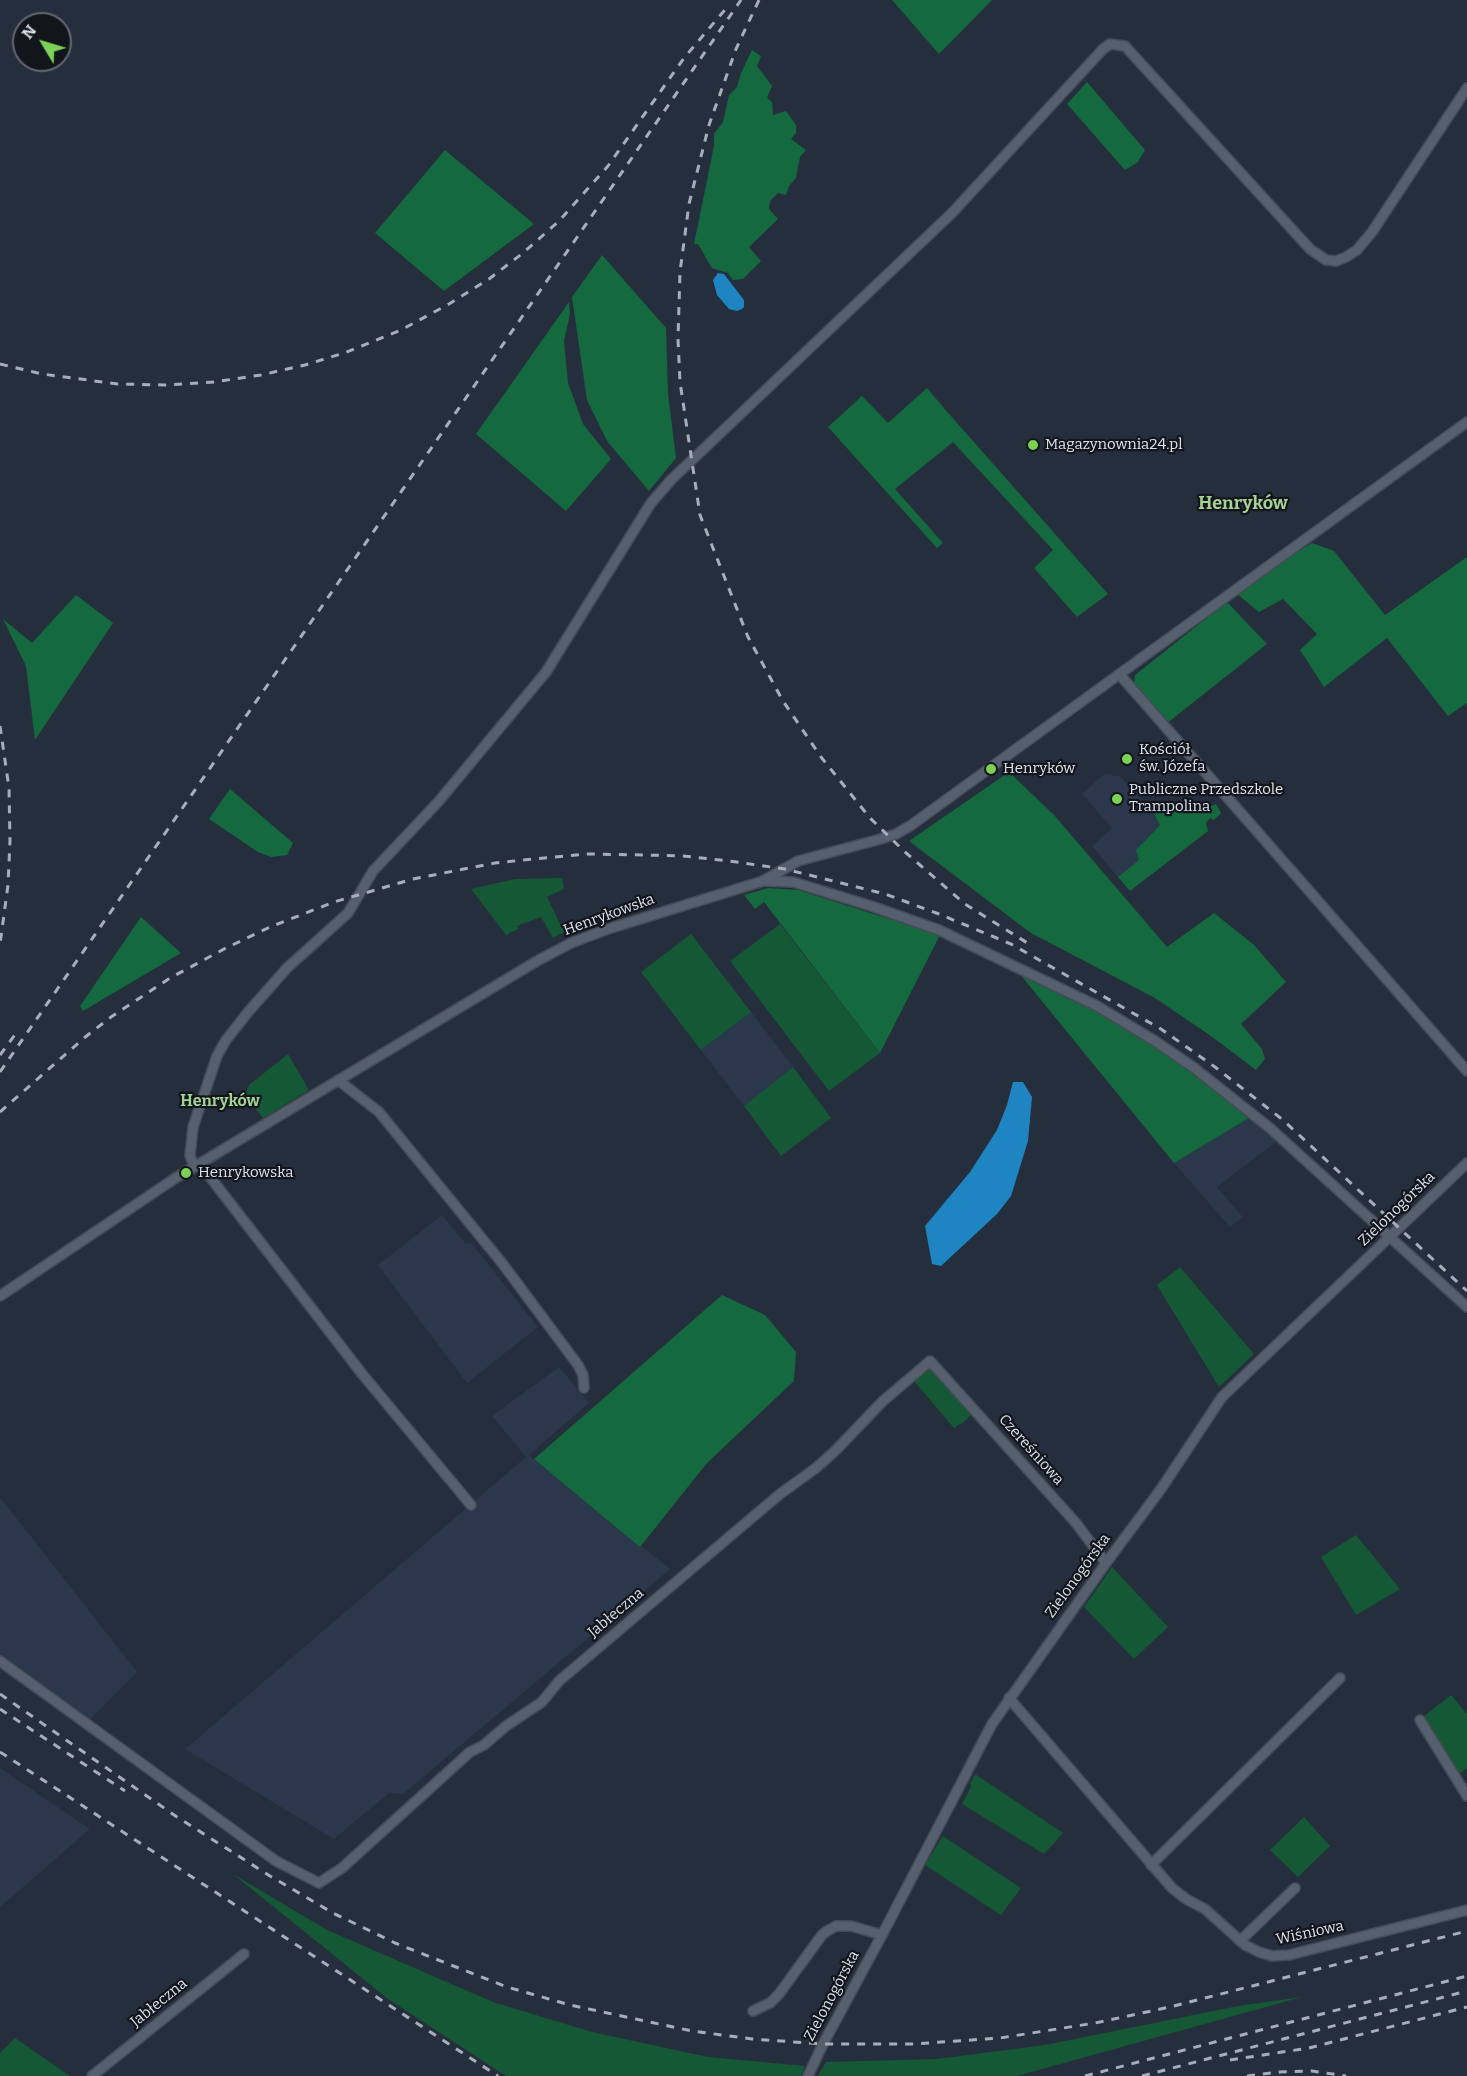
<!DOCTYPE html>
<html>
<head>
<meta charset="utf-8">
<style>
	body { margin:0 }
	#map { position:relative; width:1467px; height:2076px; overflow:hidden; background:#252e3c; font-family:Bitter,serif }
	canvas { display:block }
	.north { position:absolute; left:12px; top:12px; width:60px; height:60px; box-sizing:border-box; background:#12161c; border:2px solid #63686f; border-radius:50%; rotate:308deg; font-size:16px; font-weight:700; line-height:24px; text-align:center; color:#dce2eb }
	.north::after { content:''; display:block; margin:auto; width:21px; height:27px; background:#7dd154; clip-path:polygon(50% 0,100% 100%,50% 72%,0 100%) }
</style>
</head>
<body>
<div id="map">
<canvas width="1467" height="2076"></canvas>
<div class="north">N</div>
</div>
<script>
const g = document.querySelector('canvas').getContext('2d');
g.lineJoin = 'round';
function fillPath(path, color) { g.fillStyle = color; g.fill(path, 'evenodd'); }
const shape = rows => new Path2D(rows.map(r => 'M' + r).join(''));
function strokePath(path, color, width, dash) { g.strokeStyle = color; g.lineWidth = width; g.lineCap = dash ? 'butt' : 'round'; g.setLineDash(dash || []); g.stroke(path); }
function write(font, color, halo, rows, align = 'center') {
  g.font = font + ' Bitter,serif'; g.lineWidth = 4.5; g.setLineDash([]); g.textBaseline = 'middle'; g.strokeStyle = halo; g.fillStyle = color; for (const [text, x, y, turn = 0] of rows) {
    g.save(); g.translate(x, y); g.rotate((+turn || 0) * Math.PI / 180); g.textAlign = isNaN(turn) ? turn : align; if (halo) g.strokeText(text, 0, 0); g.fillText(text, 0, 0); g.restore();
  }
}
const built = shape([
	[1108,774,1121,777,1152,812,1160,824,1136,850,1139,860,1118,877,1092,846,1112,828,1082,794,1103,775],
	[751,1012,793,1067,744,1106,701,1050],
	[1249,1118,1276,1142,1217,1187,1243,1217,1230,1227,1174,1163],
	[442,1215,466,1244,468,1242,473,1245,538,1327,467,1383,378,1265],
	[559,1367,589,1403,529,1455,670,1569,403,1794,389,1793,334,1839,185,1749,526,1457,492,1416],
	[0,1497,137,1672,89,1721,0,1656],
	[0,1768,90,1829,0,1907]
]);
const green = shape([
	[562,878,564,889,547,897,564,932,553,938,541,917,517,926,518,929,506,935,471,889,515,879],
	[780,924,880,1053,829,1091,730,961],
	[691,934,751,1012,701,1050,641,972],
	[288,1054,309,1090,263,1118,245,1095,249,1085],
	[793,1067,831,1118,781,1156,744,1106],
	[1180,1267,1254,1354,1219,1387,1157,1285],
	[931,1368,972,1414,964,1422,954,1428,914,1381],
	[1356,1535,1400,1589,1356,1615,1321,1557],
	[1112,1567,1168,1627,1134,1659,1084,1607],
	[1451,1695,1467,1714,1467,1768,1458,1775,1423,1717],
	[975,1774,1063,1833,1044,1854,962,1804,971,1787,970,1784],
	[1304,1817,1330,1846,1298,1877,1270,1850],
	[943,1836,1021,1888,1001,1915,925,1865],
	[233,1874,327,1930,493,2002,592,2032,708,2057,805,2066,801,2076,506,2076,388,1999],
	[1302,1997,1017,2076,818,2076,826,2062,937,2059,1045,2045,1238,2006],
	[15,2038,70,2076,0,2076,0,2053]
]);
const forest = shape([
	[892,0,992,0,939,54],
	[752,50,761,56,757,66,772,86,767,98,772,102,773,115,786,111,796,125,796,133,791,139,806,150,800,157,796,178,789,186,786,195,778,193,770,201,769,209,778,219,749,247,761,261,743,279,733,280,728,273,712,268,698,244,694,244,714,146,714,134,723,122,729,95,737,87,741,73],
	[1087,82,1145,150,1138,162,1125,170,1067,104],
	[445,150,534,224,444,291,375,233],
	[602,255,666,328,668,394,676,458,649,491,607,441,587,400,572,297],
	[569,302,570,314,564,341,568,383,583,424,611,459,566,511,476,434],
	[927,388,943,407,1108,594,1077,617,1034,568,1053,550,953,442,895,489,943,543,937,548,828,427,862,396,888,423],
	[1312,543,1334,551,1385,615,1467,557,1467,703,1448,716,1387,638,1324,687,1300,650,1317,634,1283,599,1259,612,1237,594,1268,570],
	[76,595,113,623,35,740,26,666,3,619,32,643],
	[1227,602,1267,644,1166,724,1134,685,1135,675],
	[1009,772,1054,815,1167,947,1214,913,1254,945,1286,982,1241,1024,1262,1049,1265,1059,1256,1070,1211,1036,1155,998,1031,933,909,841],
	[230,789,293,843,287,855,271,857,258,852,209,819],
	[1180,803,1209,807,1216,804,1221,813,1214,820,1210,818,1206,823,1208,831,1130,891,1118,877,1139,860,1136,850,1160,825,1153,812,1161,805,1170,808],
	[768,888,798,890,940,935,880,1053,764,902,755,909,744,895],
	[141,917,181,953,83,1011,80,1006],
	[1019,973,1073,998,1137,1033,1184,1064,1249,1118,1174,1163],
	[722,1295,765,1315,796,1352,794,1381,707,1463,640,1547,534,1459]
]);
const water = shape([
	[718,273,724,274,744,300,744,307,742,309,737,311,729,309,717,295,713,280],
	[1013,1082,1023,1082,1032,1097,1028,1141,1011,1196,997,1214,941,1266,932,1264,925,1226,970,1172,997,1130,1007,1105]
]);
const street = shape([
	[1120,675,1467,1071],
	[765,881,793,882,871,906,939,930,1097,1006,1155,1041,1193,1067,1271,1129,1467,1307],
	[338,1080,379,1112,502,1263,578,1365,583,1375,584,1388],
	[200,1164,363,1375,471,1505],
	[195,1167,190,1156,193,1127,217,1056,226,1040,249,1011,287,968,348,913,373,871,439,801,546,672,651,503,672,479,952,213,1103,49,1110,44,1125,46,1310,249,1326,260,1336,261,1346,257,1357,250,1372,232,1467,88],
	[0,1296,174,1179,537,961,571,943,608,929,763,881,798,861,877,840,896,834,910,826,1467,422],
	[0,1661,276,1861,319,1883,342,1868,470,1752,484,1745,506,1726,542,1702,559,1681,780,1494,816,1468,835,1451,883,1401,930,1361,1076,1523,1106,1563],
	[1009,1698,1172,1888,1186,1899,1205,1909,1245,1945,1259,1952,1272,1956,1289,1955,1467,1910],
	[1420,1720,1467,1796],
	[1151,1865,1340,1678],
	[1240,1941,1295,1888],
	[753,2011,770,2003,779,1994,822,1935,827,1931,836,1926,851,1926,882,1935],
	[92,2076,244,1954],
	[808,2076,823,2044,882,1935,992,1724,1106,1563,1161,1489,1222,1397,1467,1163]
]);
const rail = shape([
	[759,0,736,49,709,125,689,204,680,272,678,339,680,382,700,515,748,637,783,701,821,757,870,818,905,852,965,904,1029,944],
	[0,364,42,374,118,384,166,385,214,382,261,375,305,365,344,353,401,330,449,304,489,279,523,253,559,221,608,166,684,58,729,5],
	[0,726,9,788,10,841,8,885,0,944],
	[0,1055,17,1032],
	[0,1072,741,0],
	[0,1112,84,1038,111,1017,170,978,226,948,270,927,334,902,413,879,495,863,533,859,588,854,645,855,683,856,729,861,785,869,885,894,939,914,1011,944,1161,1029,1215,1067,1283,1120,1467,1291],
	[0,1694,177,1817,270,1876,333,1913,395,1943,507,1987,570,2005,692,2031,752,2039,823,2044,913,2044,1000,2038,1095,2023,1170,2007,1467,1931],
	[0,1709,125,1791],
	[0,1752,498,2076],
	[1230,2060,1309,2048,1467,2007],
	[1085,2076,1467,1976],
	[1142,2076,1467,1991],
	[1247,2076,1280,2072,1312,2071,1346,2076]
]);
const markers = [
	[1033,445,6,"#7dd154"],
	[1127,759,6,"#7dd154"],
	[991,769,6,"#7dd154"],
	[1117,799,6,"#7dd154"],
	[186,1173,6,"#7dd154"]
];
const poiNames = [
	["Magazynownia24.pl",1045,445],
	["Kościół",1139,750],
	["św. Józefa",1139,767],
	["Henryków",1003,769],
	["Publiczne Przedszkole",1129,790],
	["Trampolina",1129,807],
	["Henrykowska",198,1173]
];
const streetNames = [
	["Henrykowska",609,915,-20],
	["Zielonogórska",1397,1209,-44],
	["Czereśniowa",1031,1450,48],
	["Zielonogórska",1078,1576,-54],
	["Jabłeczna",616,1613,-40],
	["Wiśniowa",1310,1933,-12],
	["Zielonogórska",832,1996,-62],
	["Jabłeczna",159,2003,-39]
];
const neighbourhoodNames = [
	["Henryków",220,1102]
];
const quarterNames = [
	["Henryków",1243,504]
];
fillPath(built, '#2b374a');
fillPath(green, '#155835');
fillPath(forest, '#15693f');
fillPath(water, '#1e84c2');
strokePath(street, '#444b56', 12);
strokePath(street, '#555f6e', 9);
strokePath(rail, '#a7aeb8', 3, [8, 8]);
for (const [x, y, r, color] of markers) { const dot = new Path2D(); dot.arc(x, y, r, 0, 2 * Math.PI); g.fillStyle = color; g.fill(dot); strokePath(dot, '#12161c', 2); }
write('15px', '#dce2eb', '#12161c', poiNames, 'left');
write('15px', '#dce2eb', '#12161c', streetNames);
write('bold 16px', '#a5d292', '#12161c', neighbourhoodNames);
write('bold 18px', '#a5d292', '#12161c', quarterNames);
</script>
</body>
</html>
